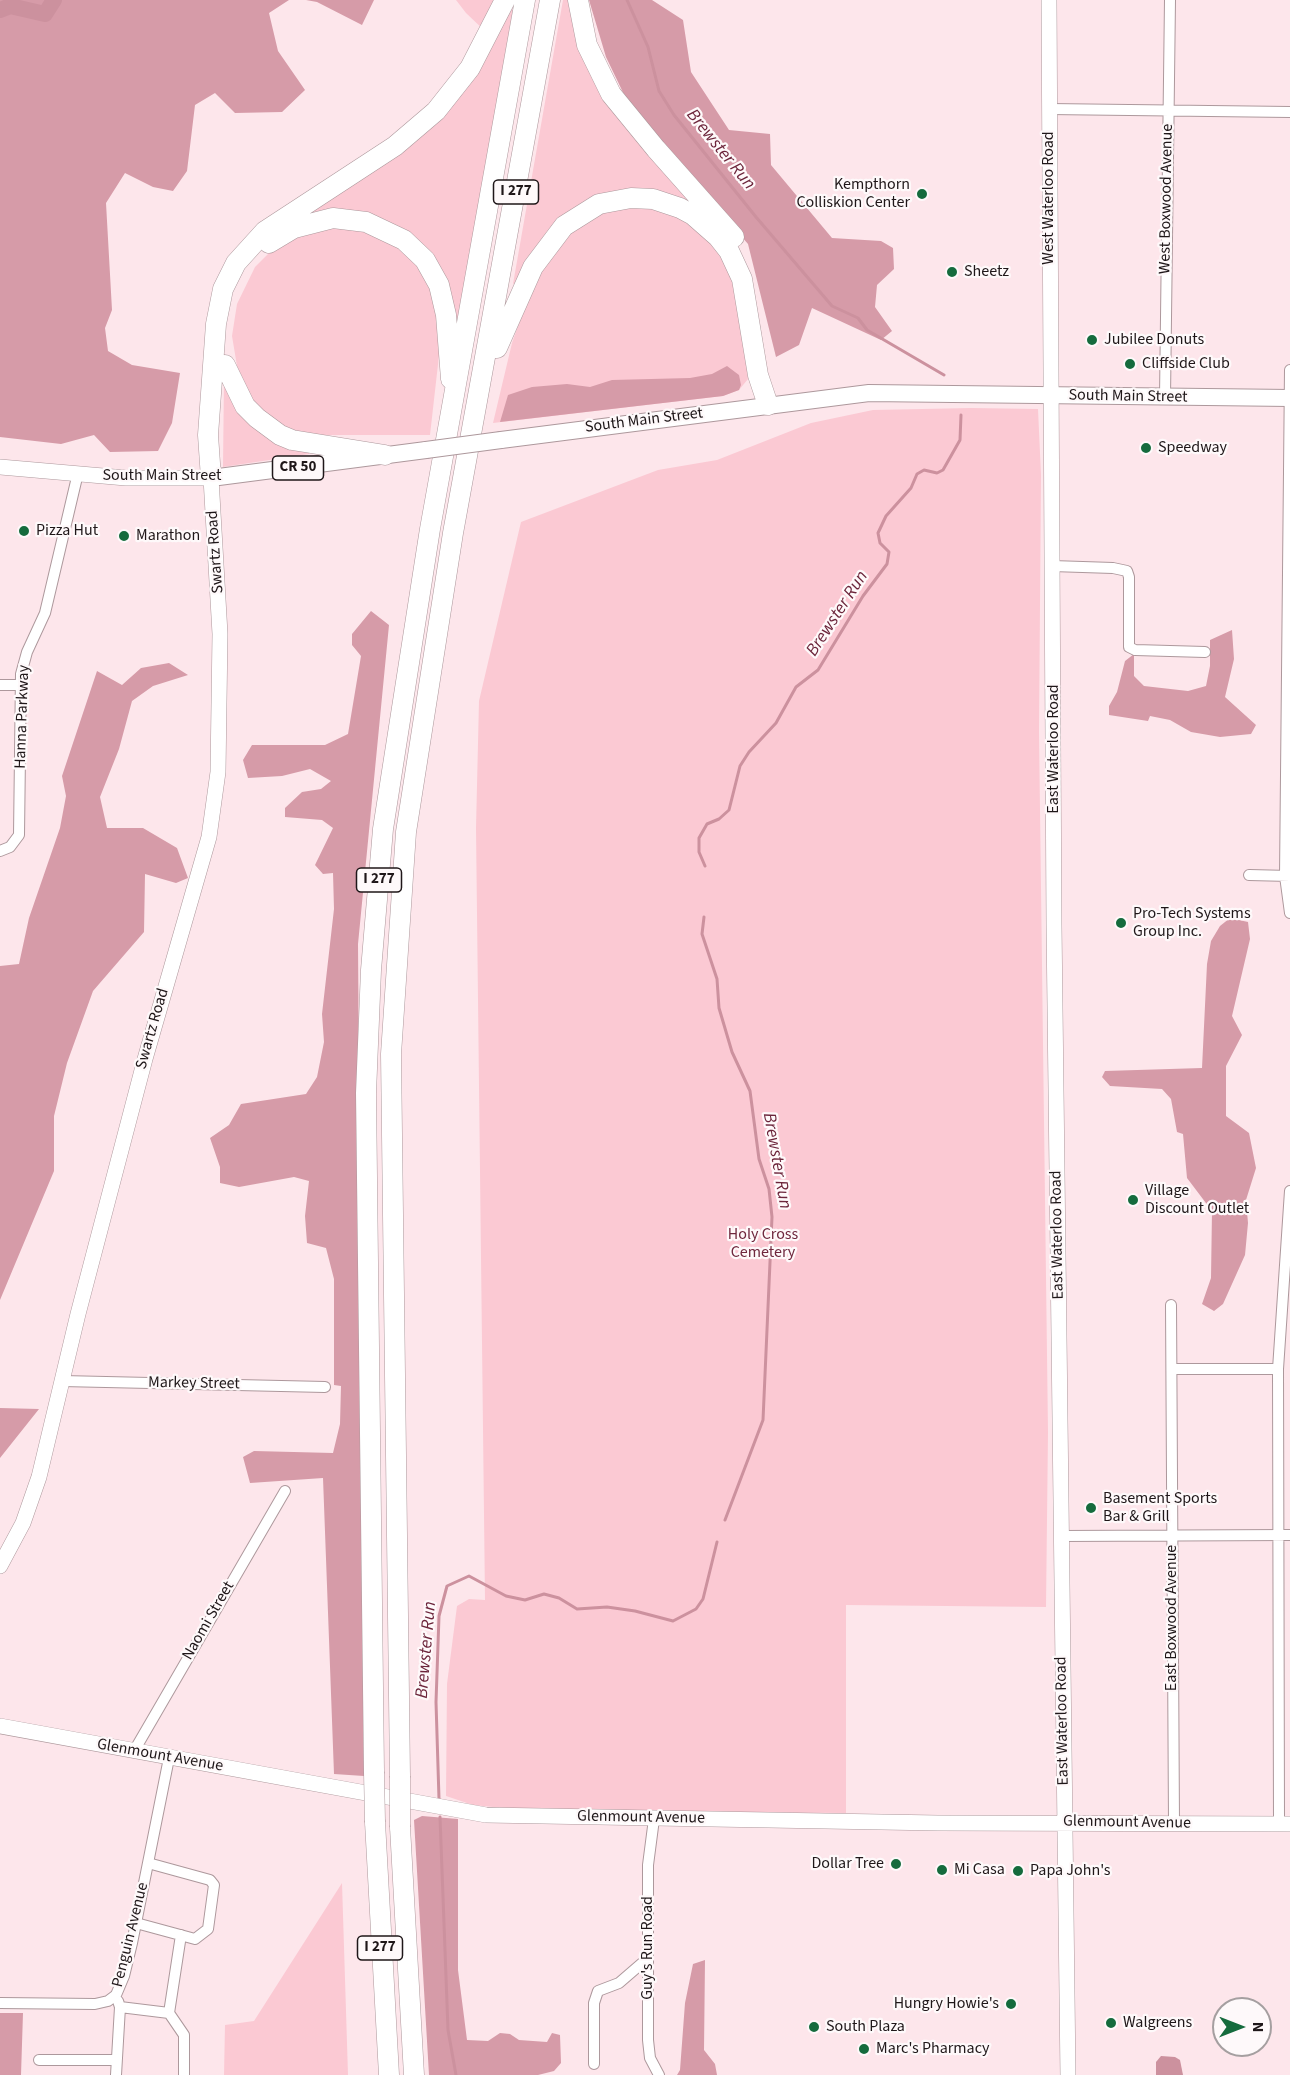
<!DOCTYPE html>
<html>
<head>
<meta charset="utf-8">
<style>
	body { margin:0 }
	#map { position:relative; width:1290px; height:2075px; overflow:hidden; background:#fde6eb; font-family:"Source Sans 3",sans-serif }
	canvas { display:block }
	.north { position:absolute; left:1212px; top:1997px; width:60px; height:60px; box-sizing:border-box; background:#fef9fa; border:2px solid #a59fa0; border-radius:50%; rotate:90deg; font-size:16px; font-weight:700; line-height:24px; text-align:center; color:#1f1719 }
	.north::after { content:''; display:block; margin:auto; width:21px; height:27px; background:#156b3d; clip-path:polygon(50% 0,100% 100%,50% 72%,0 100%) }
</style>
</head>
<body>
<div id="map">
<canvas width="1290" height="2075"></canvas>
<div class="north">N</div>
</div>
<script>
const g = document.querySelector('canvas').getContext('2d');
g.lineJoin = 'round';
function fillPath(path, color) { g.fillStyle = color; g.fill(path, 'evenodd'); }
const shape = rows => new Path2D(rows.map(r => 'M' + r).join(''));
function strokePath(path, color, width, dash) { g.strokeStyle = color; g.lineWidth = width; g.lineCap = dash ? 'butt' : 'round'; g.setLineDash(dash || []); g.stroke(path); }
function write(font, color, halo, rows, align = 'center') {
  g.font = font + ' "Source Sans 3",sans-serif'; g.lineWidth = 4.5; g.setLineDash([]); g.textBaseline = 'middle'; g.strokeStyle = halo; g.fillStyle = color; for (const [text, x, y, turn = 0] of rows) {
    g.save(); g.translate(x, y); g.rotate((+turn || 0) * Math.PI / 180); g.textAlign = isNaN(turn) ? turn : align; if (halo) g.strokeText(text, 0, 0); g.fillText(text, 0, 0); g.restore();
  }
}
const green = shape([
	[456,0,500,0,487,33,466,13],
	[563,0,573,0,585,55,692,197,695,209,588,203,547,231,519,282,513,284],
	[507,10,513,10,457,327,453,305,372,216,351,210,322,211,298,220,415,140],
	[634,203,669,209,711,236,733,272,743,320,748,379,739,390,723,396,493,423,512,343,532,286,553,247,597,212],
	[338,226,371,229,411,253,435,285,442,329,430,435,303,435,275,427,249,401,238,372,232,336,237,304,255,267,281,241],
	[224,379,309,450,309,454,223,467],
	[971,408,1038,409,1041,475,1039,732,1048,1432,1046,1607,846,1605,846,1813,533,1811,473,1805,446,1796,447,1684,457,1606,469,1599,485,1600,476,828,479,701,521,522,658,470,717,460,811,423,873,410],
	[342,1883,348,2075,224,2075,225,2025,254,2021]
]);
const forest = shape([
	[0,0,289,0,269,13,278,51,305,90,282,112,235,113,215,93,195,105,187,171,173,191,153,187,125,173,106,203,112,310,105,328,108,351,132,365,180,373,172,423,158,451,110,452,94,435,61,444,0,437],
	[306,0,374,0,362,25,317,2],
	[589,0,652,0,683,20,691,72,729,130,770,134,771,165,832,238,881,241,893,248,894,269,877,285,875,307,892,331,881,340,812,308,799,345,776,357,748,244,631,109,606,57],
	[727,366,739,375,741,385,739,390,723,396,500,422,508,395,532,387,567,384,590,387,612,380,690,378,712,374],
	[371,611,389,625,358,944,364,1776,334,1774,323,1478,250,1483,243,1457,254,1451,333,1453,340,1424,341,1386,334,1385,334,1279,326,1248,307,1243,305,1216,309,1181,294,1177,239,1187,220,1183,220,1167,210,1138,229,1125,241,1104,306,1094,317,1077,324,1042,322,1014,334,909,333,873,323,874,315,865,333,828,322,820,285,817,285,808,302,792,321,789,331,781,310,769,282,776,248,778,243,760,252,745,325,745,348,734,361,656,352,645,352,634],
	[1232,630,1234,659,1225,697,1256,725,1251,734,1220,737,1191,732,1170,720,1150,716,1148,721,1109,715,1109,706,1117,692,1125,661,1134,654,1134,676,1144,686,1188,691,1206,686,1210,666,1210,640],
	[169,663,188,675,153,686,132,701,119,749,100,797,107,828,143,828,177,848,188,878,176,883,145,874,144,932,93,991,67,1063,54,1116,54,1171,0,1300,0,966,19,964,29,918,60,828,66,796,62,776,97,671,122,685,141,668],
	[1230,918,1248,922,1250,939,1232,1016,1242,1035,1226,1066,1226,1116,1249,1133,1256,1168,1246,1200,1248,1223,1245,1255,1223,1304,1214,1311,1202,1304,1211,1278,1212,1211,1187,1178,1183,1134,1177,1132,1171,1099,1162,1089,1110,1086,1102,1077,1105,1071,1202,1068,1207,964,1211,941,1220,926],
	[0,1408,39,1409,0,1458],
	[422,1816,458,1819,458,1970,467,2040,488,2041,500,2033,510,2034,519,2040,547,2042,552,2033,560,2035,561,2063,554,2071,538,2075,429,2075,414,1820],
	[705,1960,704,2050,715,2064,717,2075,677,2075,680,2070,685,2003,693,1964],
	[0,2013,23,2013,21,2075,0,2075]
]);
const water = shape([
	[1161,2056,1175,2057,1180,2060,1183,2075,1156,2075,1156,2062]
]);
const stream = shape([
	[627,0,648,47,659,91,674,115,756,217,832,306,858,318,867,330,944,375],
	[705,866,699,852,699,838,707,824,719,819,729,810,740,766,749,752,776,723,796,687,818,670,863,596,887,564,889,552,880,543,878,533,886,516,911,488,917,474,924,470,937,473,943,470,960,440,961,415],
	[704,917,702,934,717,979,719,1008,732,1052,750,1091,759,1159,769,1189,772,1217,763,1420,725,1520],
	[439,1799,436,1702,439,1616,447,1586,469,1576,506,1596,525,1600,544,1594,559,1598,577,1609,607,1607,635,1611,673,1621,696,1609,703,1599,717,1542],
	[440,1817,448,2030,456,2075]
]);
const river = shape([
	[0,10,10,6,45,14,54,0]
]);
const street = shape([
	[1049,109,1290,112],
	[1290,370,1285,876,1290,913],
	[1165,397,1170,0],
	[1052,566,1113,568,1127,571,1129,577,1129,647,1135,650,1205,652],
	[0,685,21,685],
	[0,851,10,847,19,835,21,674,27,652,45,613,78,473],
	[1249,875,1290,876],
	[1171,1305,1174,1823],
	[1172,1369,1278,1369],
	[62,1381,325,1387],
	[1061,1536,1290,1535],
	[134,1751,285,1491],
	[654,1819,648,1865,648,2040,650,2058,659,2075],
	[1279,1824,1278,1369,1290,1191],
	[136,1923,195,1939,208,1929,214,1885,210,1880,148,1863],
	[181,1935,169,2013,184,2035,184,2075],
	[118,2001,120,2007,169,2013],
	[0,2003,95,2004,108,2001,116,1995,124,1976,132,1943,169,1758],
	[39,2060,116,2060],
	[594,2064,594,2003,598,1991,619,1983,648,1958],
	[116,2075,120,2007]
]);
const secondary = shape([
	[1049,0,1054,925,1068,2075],
	[0,467,126,478,211,478,220,634,218,772,209,837,145,1059,78,1314,39,1477,23,1523,0,1566],
	[0,1726,486,1815,938,1823,1290,1824]
]);
const primary = shape([
	[501,440,869,393,1290,398],
	[211,478,426,450]
]);
const highway = shape([
	[578,0,587,45,611,94,656,149,734,237],
	[269,243,294,228,333,218,366,222,404,240,425,260,439,285,446,315,451,379],
	[497,348,533,267,564,226,599,204,631,198,653,199,680,208,693,215,718,237,729,251,742,279,758,375,768,405],
	[225,365,245,406,257,418,280,435,292,440,385,455],
	[211,478,208,435,216,324,223,289,236,263,265,231,395,146,436,111,470,68,505,0],
	[374,1772,366,1093,371,970,383,829,430,529,525,0],
	[400,1776,391,1054,406,832,453,533,550,0],
	[375,1822,389,2075],
	[400,1827,414,2075]
]);
const primaryBridge = shape([
	[426,450,501,440]
]);
const highwayBridge = shape([
	[374,1772,375,1822],
	[400,1776,400,1827]
]);
const markers = [
	[922,194,6,"#156b3d"],
	[952,272,6,"#156b3d"],
	[1092,340,6,"#156b3d"],
	[1130,364,6,"#156b3d"],
	[1146,448,6,"#156b3d"],
	[24,531,6,"#156b3d"],
	[124,536,6,"#156b3d"],
	[1121,923,6,"#156b3d"],
	[1133,1200,6,"#156b3d"],
	[1091,1508,6,"#156b3d"],
	[896,1864,6,"#156b3d"],
	[942,1870,6,"#156b3d"],
	[1018,1871,6,"#156b3d"],
	[1011,2004,6,"#156b3d"],
	[1111,2023,6,"#156b3d"],
	[814,2027,6,"#156b3d"],
	[864,2049,6,"#156b3d"]
];
const shields = [
	[516,192,45],
	[298,468,51],
	[379,880,45],
	[380,1948,45]
];
const shieldNames = [
	["I 277",516,192],
	["CR 50",298,468],
	["I 277",379,880],
	["I 277",380,1948]
];
const poiNames = [
	["Kempthorn",910,185,"right"],
	["Colliskion Center",910,203,"right"],
	["Sheetz",964,272],
	["Jubilee Donuts",1104,340],
	["Cliffside Club",1142,364],
	["Speedway",1158,448],
	["Pizza Hut",36,531],
	["Marathon",136,536],
	["Pro-Tech Systems",1133,914],
	["Group Inc.",1133,932],
	["Village",1145,1191],
	["Discount Outlet",1145,1209],
	["Basement Sports",1103,1499],
	["Bar & Grill",1103,1517],
	["Dollar Tree",884,1864,"right"],
	["Mi Casa",954,1870],
	["Papa John's",1030,1871],
	["Hungry Howie's",999,2004,"right"],
	["Walgreens",1123,2023],
	["South Plaza",826,2027],
	["Marc's Pharmacy",876,2049]
];
const streetNames = [
	["West Waterloo Road",1049,198,-90],
	["West Boxwood Avenue",1167,199,-89],
	["South Main Street",1128,397,1],
	["South Main Street",644,421,-7],
	["South Main Street",162,476],
	["Swartz Road",216,552,-94],
	["Hanna Parkway",23,717,-88],
	["East Waterloo Road",1054,749,-90],
	["Swartz Road",153,1029,-74],
	["East Waterloo Road",1058,1235,-91],
	["Markey Street",194,1384,1],
	["East Boxwood Avenue",1172,1618,-90],
	["Naomi Street",209,1621,-60],
	["East Waterloo Road",1063,1721,-91],
	["Glenmount Avenue",160,1756,10],
	["Glenmount Avenue",641,1818,1],
	["Glenmount Avenue",1127,1823,1],
	["Penguin Avenue",131,1935,-76],
	["Guy's Run Road",648,1948,-90]
];
const parkNames = [
	["Holy Cross",763,1235],
	["Cemetery",763,1253]
];
const waterNames = [
	["Brewster Run",720,150,51],
	["Brewster Run",838,614,-57],
	["Brewster Run",776,1161,80],
	["Brewster Run",427,1650,-85]
];
fillPath(green, '#fbc9d3');
fillPath(forest, '#d69ba8');
fillPath(water, '#cc919e');
strokePath(stream, '#cc919e', 3);
strokePath(river, '#cc919e', 16);
strokePath(street, '#ad989c', 12);
strokePath(secondary, '#ad989c', 16);
strokePath(primary, '#ad989c', 18);
strokePath(highway, '#ad989c', 21);
strokePath(street, '#fff', 10);
strokePath(secondary, '#fff', 15);
strokePath(primary, '#fff', 16);
strokePath(highway, '#fff', 20);
strokePath(primaryBridge, '#ad989c', 18, []);
strokePath(highwayBridge, '#ad989c', 21, []);
strokePath(primaryBridge, '#fff', 16);
strokePath(highwayBridge, '#fff', 20);
for (const [x, y, r, color] of markers) { const dot = new Path2D(); dot.arc(x, y, r, 0, 2 * Math.PI); g.fillStyle = color; g.fill(dot); strokePath(dot, '#fef9fa', 2); }
for (const [x, y, w] of shields) { const box = new Path2D(); box.roundRect(x - w / 2, y - 12, w, 24, 4.5); g.fillStyle = '#fef9fa'; g.fill(box); strokePath(box, '#1f1719', 1.5); }
write('bold 15px', '#1f1719', null, shieldNames);
write('16px', '#1f1719', '#fef9fa', poiNames, 'left');
write('16px', '#1f1719', '#fef9fa', streetNames);
write('16px', '#6f273d', '#fef9fa', parkNames);
write('italic 18px', '#6c253b', '#fef9fa', waterNames);
</script>
</body>
</html>
